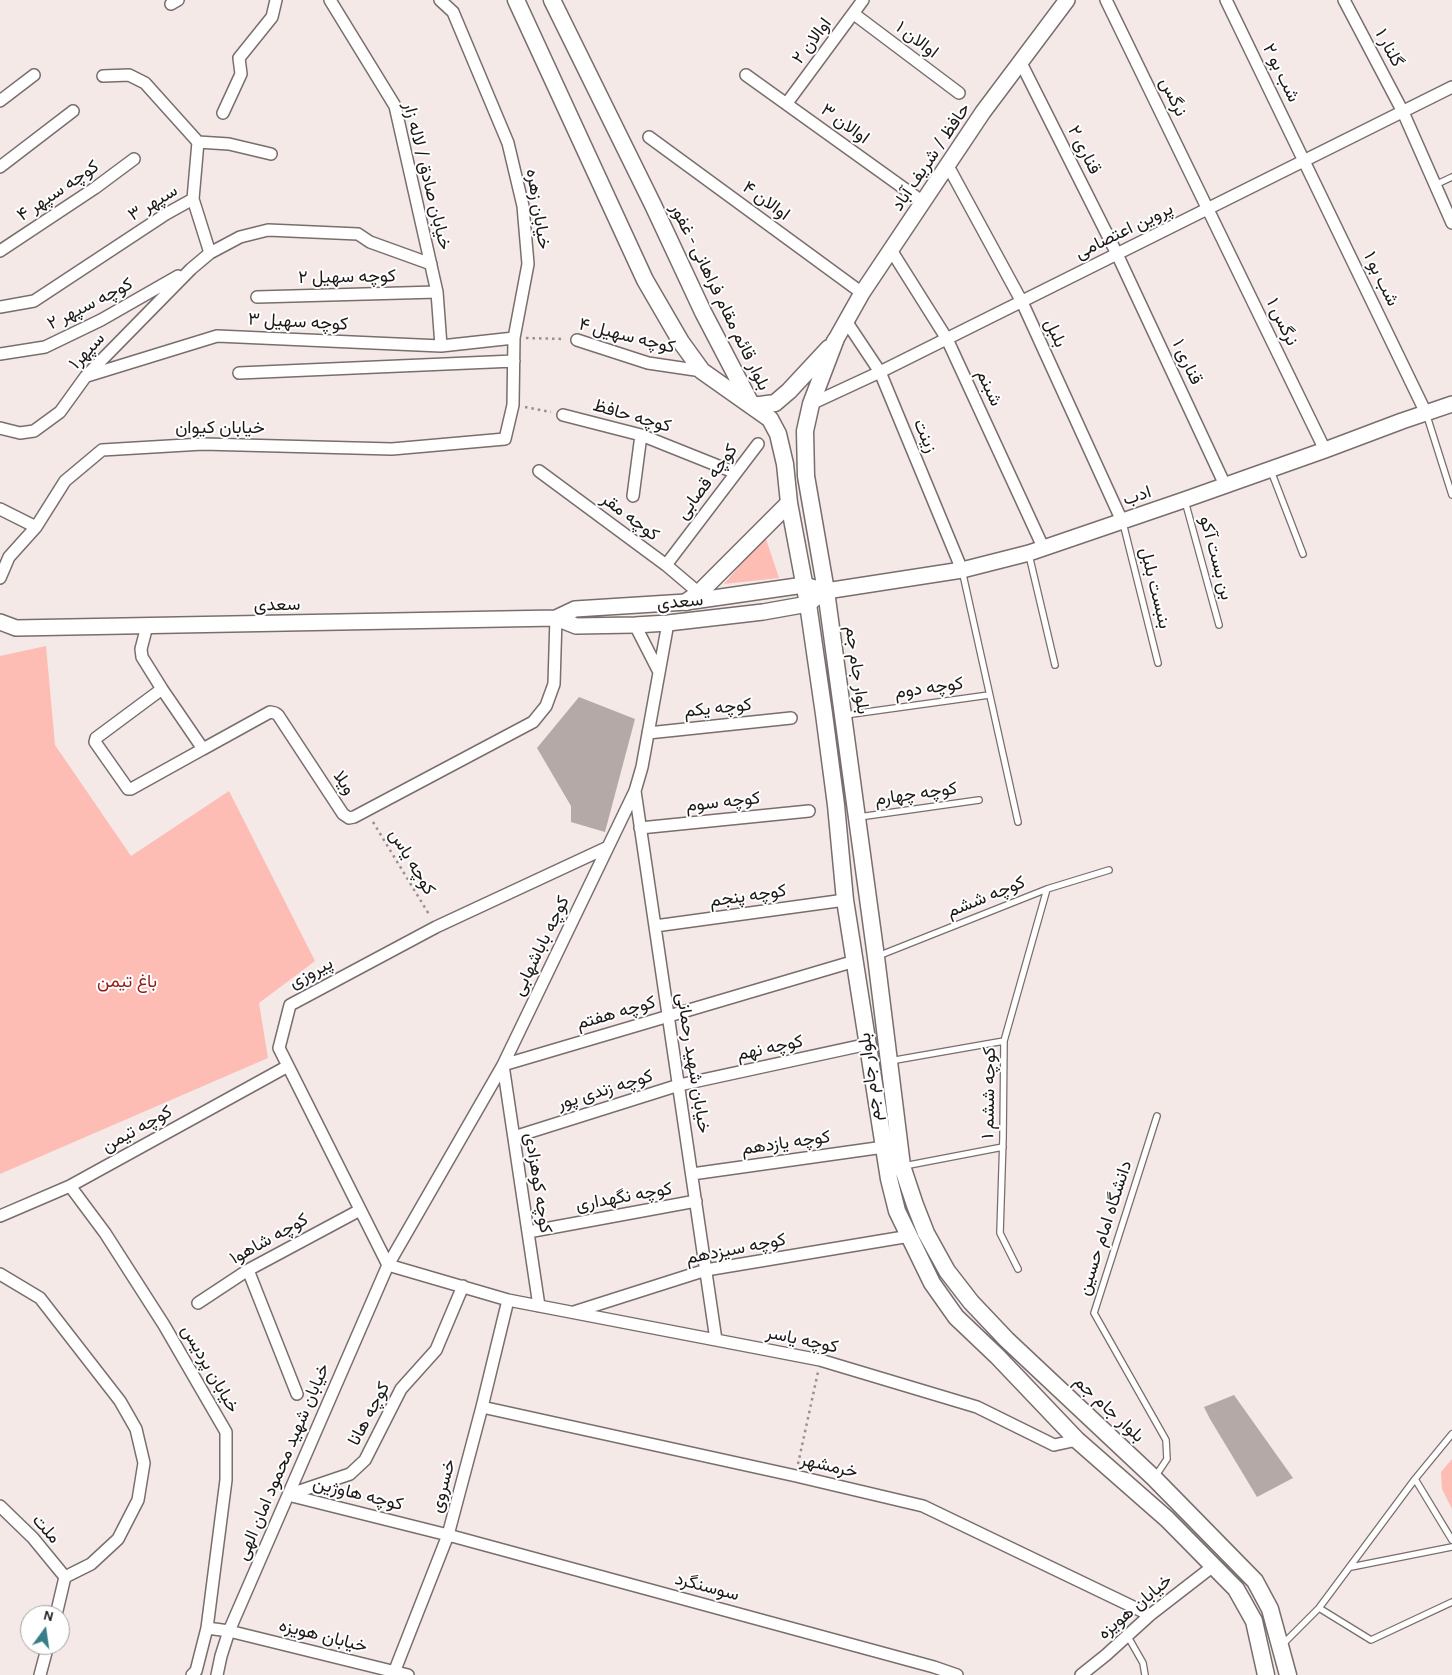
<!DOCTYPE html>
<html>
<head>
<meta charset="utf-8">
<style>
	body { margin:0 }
	#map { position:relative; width:1452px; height:1675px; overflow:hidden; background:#f4e9e7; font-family:Karla,sans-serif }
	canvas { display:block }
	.north { position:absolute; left:20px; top:1605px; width:50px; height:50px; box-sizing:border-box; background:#fff; border:1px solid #a4a3a3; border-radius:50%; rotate:14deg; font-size:14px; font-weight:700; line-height:20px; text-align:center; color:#1c1818 }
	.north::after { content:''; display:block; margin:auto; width:18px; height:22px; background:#377e88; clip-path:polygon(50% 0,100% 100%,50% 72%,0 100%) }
</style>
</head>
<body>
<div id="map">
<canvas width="1452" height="1675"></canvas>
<div class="north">N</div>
</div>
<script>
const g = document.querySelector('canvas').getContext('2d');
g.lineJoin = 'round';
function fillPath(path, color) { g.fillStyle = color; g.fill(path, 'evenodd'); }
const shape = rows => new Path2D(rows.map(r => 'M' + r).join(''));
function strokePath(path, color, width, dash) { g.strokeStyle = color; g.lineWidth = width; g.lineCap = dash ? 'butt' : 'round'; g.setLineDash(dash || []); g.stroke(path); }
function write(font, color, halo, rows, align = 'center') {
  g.font = font + ' Karla,Vazirmatn,sans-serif'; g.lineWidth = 4; g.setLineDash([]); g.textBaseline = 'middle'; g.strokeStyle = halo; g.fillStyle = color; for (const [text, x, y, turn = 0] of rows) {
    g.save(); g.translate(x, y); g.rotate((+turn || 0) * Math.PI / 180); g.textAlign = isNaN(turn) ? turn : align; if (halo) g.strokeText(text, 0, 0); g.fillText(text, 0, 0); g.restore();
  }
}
const green = shape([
	[765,536,779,578,724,584],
	[46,646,55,745,131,856,229,791,315,961,259,1003,268,1058,0,1174,0,656],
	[1452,1459,1452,1509,1442,1489,1441,1472]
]);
const building = shape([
	[579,697,635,719,605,832,571,822,571,806,537,748],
	[1234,1395,1293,1478,1257,1497,1210,1419,1204,1407]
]);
const path = shape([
	[526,338,565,339],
	[525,407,551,412],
	[373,822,430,916],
	[798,1464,818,1372]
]);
const service = shape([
	[1435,185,1452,177],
	[1426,413,1452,495],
	[1271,471,1303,554],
	[1185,501,1219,625],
	[1123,523,1158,663],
	[1029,555,1055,665],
	[962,570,1018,822],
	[845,715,989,695],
	[859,817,979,800],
	[878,956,1047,889,1109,870],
	[890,1061,1004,1041],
	[904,1166,1003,1147],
	[1018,1269,1000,1233,1003,1138,1004,1041,1047,889],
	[1155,1477,1167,1459,1166,1440,1094,1313,1157,1116],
	[1415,1479,1452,1540],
	[1351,1567,1452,1547],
	[1319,1608,1371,1640,1452,1602],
	[1127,1635,1143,1663,1145,1675],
	[1283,1644,1319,1608,1415,1479,1452,1434]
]);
const minor = shape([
	[330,0,395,106,437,292,441,346],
	[1106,0,1325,450],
	[1226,0,1426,413],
	[1344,0,1403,112,1452,223],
	[171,4,178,0],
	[854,14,959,93],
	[1020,61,1117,254,1225,485],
	[746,75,923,202],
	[103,76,129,75,145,83,198,142,193,199,210,253],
	[0,101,34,75],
	[787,103,863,0],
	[223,113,241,74,239,58,272,17,276,0],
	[649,137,862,293],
	[198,142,229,144,271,154],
	[948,166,1022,302,1122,521],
	[0,167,73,111],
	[891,250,947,339,1043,547],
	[0,251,95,188,134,159],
	[257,297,437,292],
	[0,307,34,301,166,214,193,199],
	[846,321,880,372,962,570],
	[577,340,648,363,702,371],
	[0,354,45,347,101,320,178,276],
	[239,373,514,361],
	[87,376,217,336,441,346,514,338],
	[811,404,880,372,1452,87],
	[563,415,641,435,736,473],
	[0,428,20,433,34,431,60,412,86,376,191,269,210,253,240,237,268,230,358,234,370,242,431,264],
	[539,471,666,565,699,593],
	[633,496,641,435],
	[0,509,36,527],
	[666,565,758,444],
	[0,578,9,557,36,527,65,481,102,450,203,444,392,449,505,439,513,405,514,338,528,264,523,206,508,143,453,12,440,0],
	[635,625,658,670],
	[147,626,141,649,142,657,162,689,203,749,270,712,275,713,278,715,343,814,349,818,354,817,533,722,546,706,554,684,556,618],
	[162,689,96,738,95,742,128,789,131,789,203,749],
	[648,733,791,718],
	[635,791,716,1340],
	[640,828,809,811],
	[655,926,845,900],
	[514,1137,679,1085,868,1044],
	[692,1174,884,1147],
	[70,1186,105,1233,164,1325,226,1432,226,1480,207,1628],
	[0,1216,70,1186,288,1066],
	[528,1232,696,1201],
	[388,1265,508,1300,820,1360,977,1407,1054,1445,1077,1440],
	[388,1265,279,1048,290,1005,436,927,608,847],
	[248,1270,297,1394],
	[0,1274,40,1298,120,1401,136,1429,144,1463,138,1500,118,1539,91,1564,65,1577],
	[198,1303,248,1270,360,1210],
	[539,1306,503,1065,855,961],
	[574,1312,706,1270,910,1236],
	[482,1407,796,1476,923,1506,1150,1615],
	[288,1495,448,1535,934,1667,957,1675],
	[288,1495,350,1474,365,1460,401,1389,436,1350,463,1286],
	[0,1506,33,1538,65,1577],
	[56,1615,65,1577],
	[40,1675,48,1645],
	[192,1675,196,1671,207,1628,229,1631,408,1675],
	[217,1675,221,1656,229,1631,388,1265,503,1065,635,791,642,767,668,623],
	[393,1675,448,1535,482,1407,508,1300],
	[1081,1675,1106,1655,1150,1615,1212,1567]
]);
const tertiary = shape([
	[835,341,862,293,983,112,1067,0],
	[556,618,575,609,686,602,804,585,826,591,962,570,1029,553,1184,500,1325,450,1402,421,1452,404],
	[0,622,16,628,556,618,576,626,635,625,668,623,763,612,808,604,817,597]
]);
const secondary = shape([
	[516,0,645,280,681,342,702,371,770,419,778,434,785,464,789,503,808,604,824,714,836,805,845,900,889,1179,897,1211,932,1283,956,1317,997,1356,1077,1440,1167,1519,1236,1589,1254,1621,1266,1675],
	[552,0,653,205,703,312,750,402],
	[835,341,811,404,805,431,806,476,826,591,876,957,902,1166,915,1205,926,1233,947,1271,971,1302,1007,1340,1154,1478,1255,1581,1270,1609,1288,1675],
	[752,406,775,403,789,391,829,348],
	[686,602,699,593,789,503]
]);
const streetNames = [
	["اوالان ۱",917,40,37],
	["اوالان ۲",812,41,-53],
	["گلنار ۱",1389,48,62],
	["شب بو ۲",1281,73,64],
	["نرگس",1173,97,64],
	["اوالان ۳",845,124,36],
	["قناری ۲",1084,150,63],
	["حافظ / شریف آباد",931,157,-56],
	["خیابان صادق / لاله زار",427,176,76],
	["کوچه سپهر ۴",58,191,-34],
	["اوالان ۴",766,201,36],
	["سپهر ۳",153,203,-31],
	["خیابان زهره",538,209,81],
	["پروین اعتصامی",1124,231,-26],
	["کوچه سهیل ۲",347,277,-1],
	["شب بو ۱",1381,279,64],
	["بلوار قائم مقام فراهانی - غفور",720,297,64],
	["کوچه سپهر ۲",90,304,-27],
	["کوچه سهیل ۳",298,322,3],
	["نرگس ۱",1282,322,64],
	["بلبل",1055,333,65],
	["کوچه سهیل ۴",627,336,14],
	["سپهر۱",87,351,-47],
	["قناری ۱",1187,362,65],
	["شبنم",989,388,65],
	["کوچه حافظ",632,416,16],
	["خیابان کیوان",220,428],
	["زینت",925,436,67],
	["کوچه قصابی",707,482,-53],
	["ادب",1137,496,-18],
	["کوچه مقر",630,517,37],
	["بن بست آکو",1216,558,75],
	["بنبست بلبل",1155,588,76],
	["سعدی",680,602,-5],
	["سعدی",277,605,-1],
	["بلوار جام جم",857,670,82],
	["کوچه دوم",929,688,-8],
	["کوچه یکم",718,708,-6],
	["ویلا",344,783,57],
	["کوچه چهارم",916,794,-8],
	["کوچه سوم",723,802,-6],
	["کوچه یاس",412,862,59],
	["کوچه پنجم",748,896,-8],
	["کوچه ششم",986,897,-22],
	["کوچه باباشهابی",541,946,-64],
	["پیروزی",311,973,-28],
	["کوچه هفتم",616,1013,-16],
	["کوچه نهم",770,1048,-12],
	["خیابان شهید رحمانی",693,1063,81],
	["بلوار جام جم",870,1077,-97],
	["کوچه زندی پور",605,1090,-17],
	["کوچه ششم ۱",989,1093,-89],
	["کوچه تیمن",137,1129,-29],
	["کوچه یازدهم",786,1143,-8],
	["کوچه کوهزادی",538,1183,81],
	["کوچه نگهداری",624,1197,-10],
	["دانشگاه امام حسین",1105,1228,-72],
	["کوچه شاهو۱",269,1239,-29],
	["کوچه سیزدهم",736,1249,-11],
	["کوچه یاسر",802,1340,12],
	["خیابان پردیس",210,1369,60],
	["بلوار جام جم",1109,1409,43],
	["کوچه هانا",369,1414,-62],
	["خیابان شهید محمود امان الهی",283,1462,-67],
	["خرمشهر",829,1466,13],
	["خسروی",443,1486,-75],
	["کوچه هاوژین",358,1494,14],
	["ملت",46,1529,48],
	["سوسنگرد",707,1587,15],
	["خیابان هویزه",1135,1607,-40],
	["خیابان هویزه",323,1636,14]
];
const parkNames = [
	["باغ تیمن",127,982]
];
fillPath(green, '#fdbdb4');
fillPath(building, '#b4a9a7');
strokePath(service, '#786e6d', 8);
strokePath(minor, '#786e6d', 14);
strokePath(tertiary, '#786e6d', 18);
strokePath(secondary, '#786e6d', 19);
strokePath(path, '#98908f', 2.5, [2.5, 4]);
strokePath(service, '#fff', 5.5);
strokePath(minor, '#fff', 11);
strokePath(tertiary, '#fff', 15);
strokePath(secondary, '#fff', 16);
write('18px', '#1c1818', '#fff', streetNames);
write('18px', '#911d19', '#fff', parkNames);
</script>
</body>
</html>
